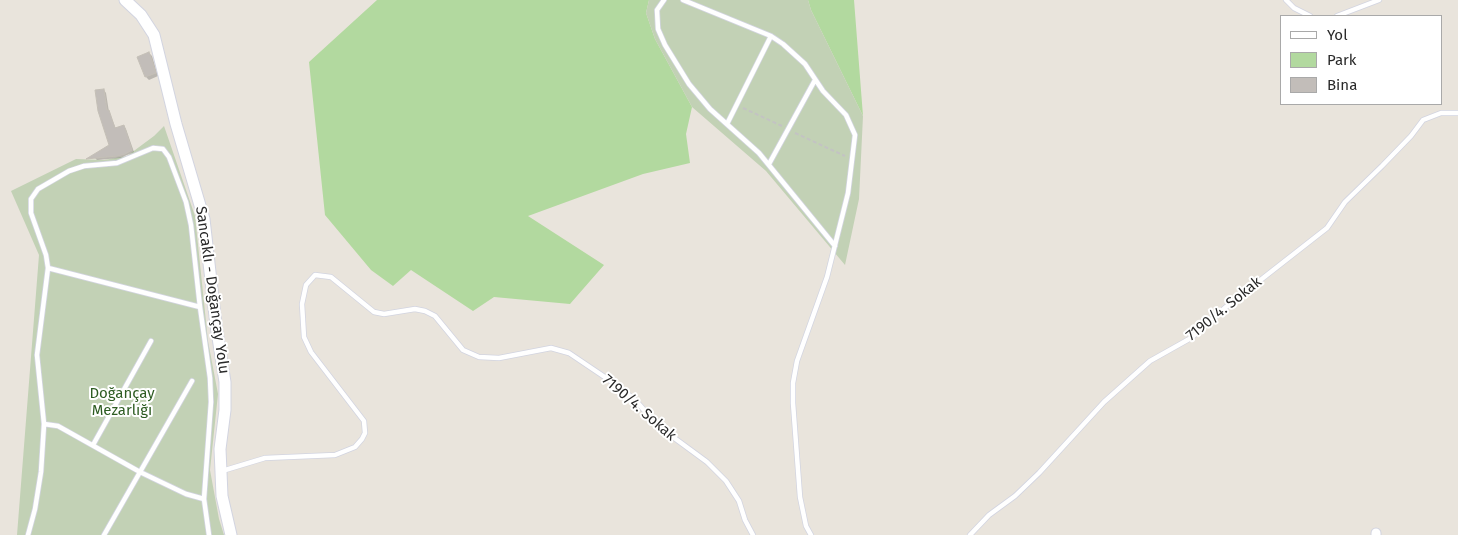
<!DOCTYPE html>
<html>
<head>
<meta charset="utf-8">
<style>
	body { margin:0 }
	#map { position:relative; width:1458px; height:535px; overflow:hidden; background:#e9e4dc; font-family:"Fira Sans",sans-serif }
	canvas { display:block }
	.legend { position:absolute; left:1280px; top:15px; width:162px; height:90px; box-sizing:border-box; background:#fff; border:1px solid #a9a9a9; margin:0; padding:6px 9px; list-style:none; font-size:15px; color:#292929 }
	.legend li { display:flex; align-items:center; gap:10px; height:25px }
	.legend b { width:25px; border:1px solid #a9a9a9 }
</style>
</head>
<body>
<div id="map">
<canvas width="1458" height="535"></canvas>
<ul class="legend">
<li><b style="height:6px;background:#fff"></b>Yol</li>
<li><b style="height:14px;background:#b2d99f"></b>Park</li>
<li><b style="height:14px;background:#c2bdb9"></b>Bina</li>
</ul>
</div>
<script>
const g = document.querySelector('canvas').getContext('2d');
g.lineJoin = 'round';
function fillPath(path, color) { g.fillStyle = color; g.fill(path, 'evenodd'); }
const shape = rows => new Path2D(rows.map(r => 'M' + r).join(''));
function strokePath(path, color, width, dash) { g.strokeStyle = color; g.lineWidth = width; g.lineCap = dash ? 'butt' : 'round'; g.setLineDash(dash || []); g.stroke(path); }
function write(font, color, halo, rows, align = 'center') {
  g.font = font + ' "Fira Sans",sans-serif'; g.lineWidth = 4; g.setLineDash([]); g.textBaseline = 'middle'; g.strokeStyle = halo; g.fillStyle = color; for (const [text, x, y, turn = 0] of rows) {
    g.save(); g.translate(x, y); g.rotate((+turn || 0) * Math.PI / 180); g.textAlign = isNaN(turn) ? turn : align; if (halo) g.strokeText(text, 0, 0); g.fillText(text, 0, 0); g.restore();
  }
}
const green = shape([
	[377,0,649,0,646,13,655,39,692,107,686,134,690,163,643,174,528,216,604,265,570,304,494,297,473,311,411,270,393,286,371,270,325,215,309,62],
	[808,0,854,0,863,116,811,10]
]);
const cemetery = shape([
	[649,0,808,0,811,10,863,116,859,199,845,265,766,171,692,107,655,39,646,13],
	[164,126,195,216,208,341,218,394,210,470,219,519,224,535,17,535,39,255,11,191,76,159,104,160,127,156,154,136]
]);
const shadow = shape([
	[149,53,152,56,158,76,149,80,146,77,138,57],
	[104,90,106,93,109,112,116,129,124,126,126,129,134,152,120,158,97,160,95,158,111,146]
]);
const building = shape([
	[149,52,156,73,145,77,137,57,149,52],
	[104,89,107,110,109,110,115,128,124,125,132,150,125,154,117,156,86,159,109,145,98,111,95,90,104,89]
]);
const path = shape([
	[743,108,782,126],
	[795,133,845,156]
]);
const service = shape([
	[664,0,657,10,658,29,665,45,689,84,710,109,759,153,835,246],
	[683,0,771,36,783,44,805,64,823,91,846,115,855,135,848,193,827,277,797,361,793,383,793,403,800,497,806,526,811,535],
	[1286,0,1294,8,1310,16],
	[1337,16,1379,0],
	[727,124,771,36],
	[769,164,815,80],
	[48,268,200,307],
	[44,424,58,426,140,472,186,494,204,499],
	[93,445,151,341],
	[222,471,265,458,335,455,355,447,362,439,365,433,364,421,311,352,304,337,302,304,306,285,315,275,331,277,374,312,384,314,415,309,425,311,435,316,463,350,479,357,499,358,551,348,569,353,618,386,637,402,658,426,707,462,726,481,739,501,745,520,753,535],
	[28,535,35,509,41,472,44,424,37,355,48,268,46,255,31,213,31,199,38,189,69,171,84,166,117,163,153,148,163,149,169,157,186,202,191,225,200,307,210,378,211,402,204,499,209,535],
	[104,535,192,381],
	[970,535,989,515,1015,496,1039,473,1104,402,1150,361,1191,338,1226,307,1327,228,1345,202,1382,166,1411,136,1423,120,1441,113,1458,113]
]);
const minor = shape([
	[1376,535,1376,533]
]);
const tertiary = shape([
	[125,0,141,15,154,35,176,124,204,219,216,325,225,382,225,410,220,449,221,472,222,496,231,535]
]);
const streetNames = [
	["Sancaklı - Doğançay Yolu",212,290,82],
	["7190/4. Sokak",1224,309,-39],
	["7190/4. Sokak",639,408,41]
];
const parkNames = [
	["Doğançay",122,394],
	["Mezarlığı",122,411]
];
fillPath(green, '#b2d99f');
fillPath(cemetery, '#c2d1b5');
fillPath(shadow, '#0003');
fillPath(building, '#c2bdb9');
strokePath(building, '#c4bfb6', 1);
strokePath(service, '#d2d4e0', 6);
strokePath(minor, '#d2d4e0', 11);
strokePath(tertiary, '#d2d4e0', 13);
strokePath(path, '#c3c3c3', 2, [4, 2.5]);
strokePath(service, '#fff', 4.5);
strokePath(minor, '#fff', 9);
strokePath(tertiary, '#fff', 11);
write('15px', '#292929', '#fff', streetNames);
write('15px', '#2d5c22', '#fff', parkNames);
</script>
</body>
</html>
